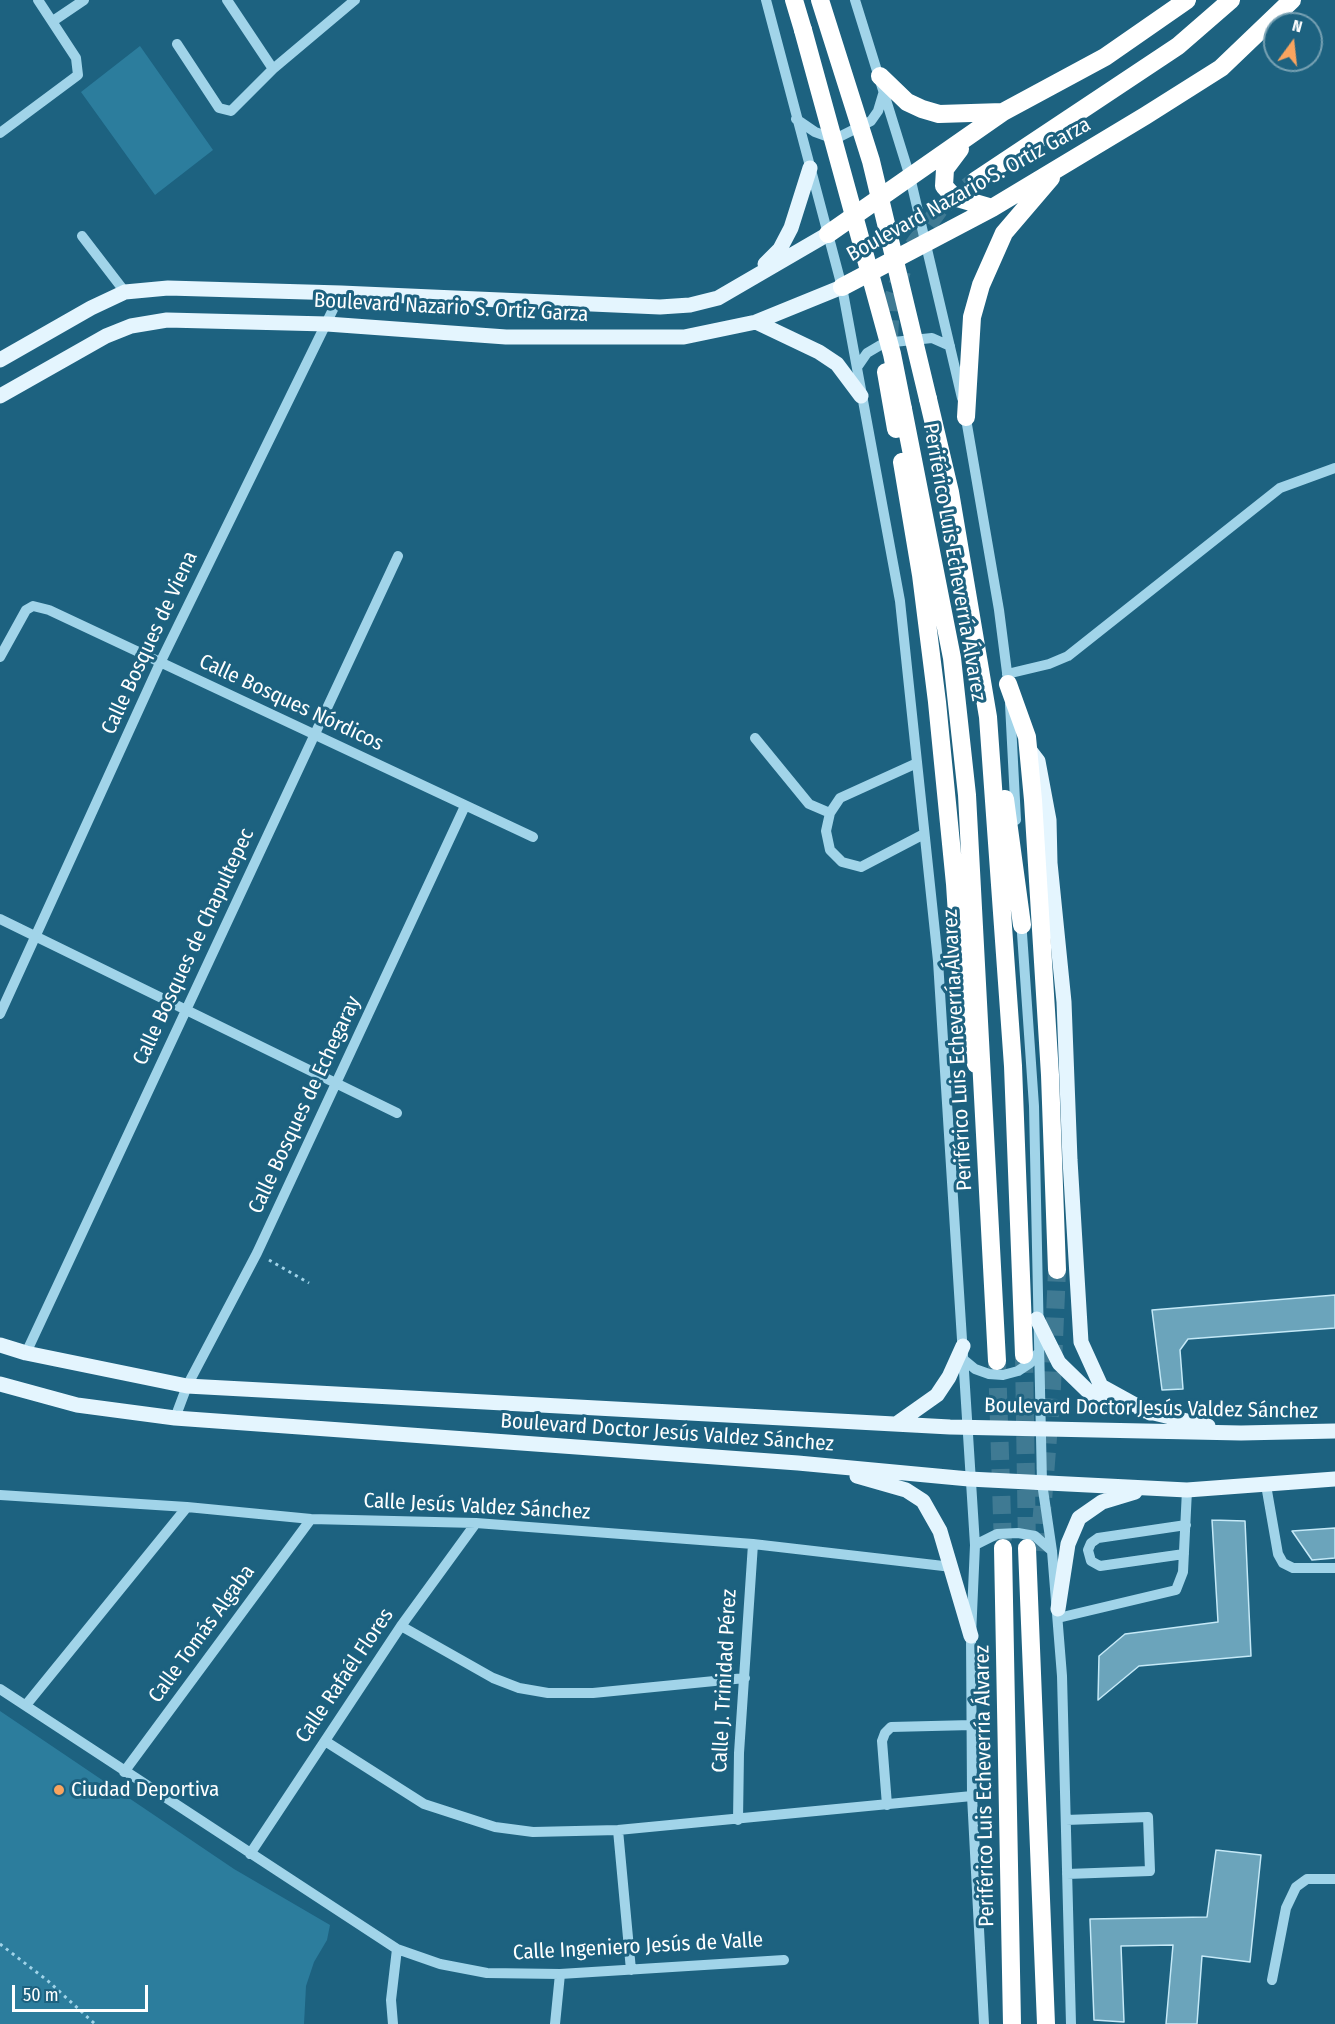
<!DOCTYPE html>
<html>
<head>
<meta charset="utf-8">
<style>
	body { margin:0 }
	#map { position:relative; width:1335px; height:2024px; overflow:hidden; background:#1d6280; font-family:"Fira Sans Condensed",sans-serif }
	canvas { display:block }
	.north { position:absolute; left:1263px; top:12px; width:60px; height:60px; box-sizing:border-box; background:#1d6280; border:2px solid #77a1b3; border-radius:50%; rotate:15deg; font-size:16px; font-weight:700; line-height:24px; text-align:center; color:#fff }
	.north::after { content:''; display:block; margin:auto; width:21px; height:27px; background:#f9a45f; clip-path:polygon(50% 0,100% 100%,50% 72%,0 100%) }
	.scale { position:absolute; left:12px; top:1985px; width:136px; height:27px; box-sizing:border-box; border:3px solid #fff; border-top:0; padding-left:8px; font-size:18px; line-height:21px; white-space:nowrap; color:#fff; -webkit-text-stroke:4px #1d6280; paint-order:stroke }
</style>
</head>
<body>
<div id="map">
<canvas width="1335" height="2024"></canvas>
<div class="north">N</div>
<div class="scale">50 m</div>
</div>
<script>
const g = document.querySelector('canvas').getContext('2d');
g.lineJoin = 'round';
function fillPath(path, color) { g.fillStyle = color; g.fill(path, 'evenodd'); }
const shape = rows => new Path2D(rows.map(r => 'M' + r).join(''));
function strokePath(path, color, width, dash) { g.strokeStyle = color; g.lineWidth = width; g.lineCap = dash ? 'butt' : 'round'; g.setLineDash(dash || []); g.stroke(path); }
function write(font, color, halo, rows, align = 'center') {
  g.font = font + ' "Fira Sans Condensed",sans-serif'; g.lineWidth = 6; g.setLineDash([]); g.textBaseline = 'middle'; g.strokeStyle = halo; g.fillStyle = color; for (const [text, x, y, turn = 0] of rows) {
    g.save(); g.translate(x, y); g.rotate((+turn || 0) * Math.PI / 180); g.textAlign = isNaN(turn) ? turn : align; if (halo) g.strokeText(text, 0, 0); g.fillText(text, 0, 0); g.restore();
  }
}
const green = shape([
	[140,46,213,150,155,195,81,92],
	[0,1711,234,1869,330,1925,327,1940,314,1962,306,1986,304,2024,0,2024]
]);
const building = shape([
	[1335,1295,1335,1328,1188,1339,1180,1350,1183,1389,1162,1390,1152,1310,1335,1295],
	[1212,1520,1245,1521,1251,1656,1139,1666,1098,1700,1099,1656,1125,1634,1218,1622,1212,1520],
	[1335,1528,1335,1558,1312,1560,1292,1531,1335,1528],
	[1216,1850,1261,1855,1250,1962,1202,1956,1197,2024,1166,2024,1173,1945,1121,1946,1124,2022,1094,2020,1090,1919,1207,1917,1216,1850]
]);
const highwayTunnel = shape([
	[913,246,941,207,975,181],
	[889,338,891,305,902,271],
	[1024,1355,1027,1548],
	[997,1361,1003,1548],
	[1039,1551,1052,1387,1057,1270]
]);
const path = shape([
	[269,1260,309,1283],
	[0,1944,48,1981,95,2024]
]);
const minor = shape([
	[227,0,273,69],
	[766,0,842,287,900,601,938,961,975,1545,971,1636,972,1796,984,2024],
	[855,0,910,177,962,398],
	[53,21,84,0],
	[177,44,219,108,231,111,273,69,355,0],
	[796,119,815,132,826,136,841,136,871,121,878,111,884,91],
	[0,133,78,75,76,58,38,0],
	[82,236,125,292],
	[858,366,867,353,884,343,932,338,950,346],
	[965,413,999,610,1009,688],
	[0,657,26,610,33,606,49,610,533,837],
	[1007,674,1049,664,1068,656,1280,488,1335,468],
	[1010,704,1016,820],
	[755,738,809,804,830,813],
	[917,763,840,798,830,813,826,831,830,850,842,862,861,867,924,834],
	[0,919,397,1113],
	[1021,919,1034,1106,1042,1483,1052,1551,1062,1676,1071,2024],
	[0,1014,160,663,341,293],
	[26,1353,398,556],
	[963,1359,975,1369,989,1374,1003,1375,1018,1371,1030,1363,1039,1352],
	[175,1418,187,1386,257,1253,465,806],
	[1266,1485,1278,1554,1283,1563,1293,1568,1335,1568],
	[0,1495,187,1507,311,1519,476,1523,753,1544,952,1567],
	[975,1545,997,1534,1018,1533,1035,1536,1052,1551],
	[1184,1554,1100,1566,1091,1561,1088,1550,1091,1543,1098,1538,1186,1525],
	[1058,1618,1176,1590,1183,1572,1187,1490],
	[401,1626,493,1678,519,1688,548,1693,593,1693,745,1678],
	[0,1689,397,1949,440,1964,487,1973,560,1974,784,1960],
	[26,1705,187,1507],
	[325,1741,424,1804,495,1827,533,1832,618,1830,972,1796],
	[124,1772,311,1519],
	[887,1805,882,1741,885,1733,891,1727,972,1725],
	[738,1820,739,1753,753,1544],
	[1066,1820,1148,1817,1150,1871,1067,1874],
	[618,1830,631,1970],
	[250,1854,401,1626,476,1523],
	[1272,1980,1286,1908,1296,1887,1307,1879,1335,1879],
	[393,2024,391,2000,397,1949],
	[555,2024,560,1974]
]);
const major = shape([
	[765,264,780,249,791,228,810,168],
	[756,322,819,352,837,364,861,396],
	[0,360,91,308,125,292,168,288,341,293,660,307,690,305,718,298,828,234],
	[0,396,106,336,131,326,167,320,327,324,506,337,684,337,756,322,842,287],
	[1028,748,1038,761,1049,820,1050,863,1064,1002,1070,1160,1081,1342,1101,1386,1150,1413],
	[1037,1319,1059,1363,1093,1396,1118,1404],
	[0,1345,26,1353,187,1386,950,1427,1241,1433,1335,1431],
	[0,1384,77,1405,175,1418,798,1463,969,1479,1187,1490,1335,1479],
	[1141,1410,1208,1426],
	[896,1424,937,1395,949,1377,963,1346],
	[857,1476,906,1490,923,1501,940,1531,971,1636],
	[1058,1609,1068,1544,1079,1518,1102,1502,1135,1492]
]);
const highway = shape([
	[794,0,803,30],
	[880,76,907,102,922,109,939,114,1003,112],
	[960,149,945,169,944,186,954,197,992,208],
	[975,181,1178,46,1231,0],
	[828,234,1003,112,1105,57,1187,0],
	[842,287,992,208,1145,116,1221,68,1292,0],
	[886,372,896,429],
	[928,399,950,492,988,717,1013,1066,1024,1355],
	[903,409,952,658,967,795,997,1361],
	[966,417,972,317,981,285,1004,233,1051,178],
	[902,462,921,575,937,702,955,884,964,1023,976,1064],
	[1008,684,1027,737,1033,800,1050,1075,1057,1270],
	[1005,799,1022,925],
	[1003,1548,1012,2024],
	[1027,1548,1046,2024]
]);
const highwayBridge = shape([
	[820,0,871,161,928,399],
	[803,30,892,354,903,409]
]);
const markers = [
	[59,1790,6,"#f9a45f"]
];
const streetNames = [
	["Boulevard Nazario S. Ortiz Garza",969,190,-29],
	["Boulevard Nazario S. Ortiz Garza",451,308,3],
	["Periférico Luis Echeverría Álvarez",954,562,80],
	["Calle Bosques de Viena",150,643,-65],
	["Calle Bosques Nórdicos",291,703,25],
	["Calle Bosques de Chapultepec",194,947,-65],
	["Periférico Luis Echeverría Álvarez",958,1050,-93],
	["Calle Bosques de Echegaray",305,1105,-65],
	["Boulevard Doctor Jesús Valdez Sánchez",1151,1409,1],
	["Boulevard Doctor Jesús Valdez Sánchez",667,1433,4],
	["Calle Jesús Valdez Sánchez",477,1507,3],
	["Calle Tomás Algaba",202,1634,-54],
	["Calle Rafaél Flores",345,1676,-56],
	["Calle J. Trinidad Pérez",725,1681,-87],
	["Periférico Luis Echeverría Álvarez",985,1786,-91],
	["Calle Ingeniero Jesús de Valle",638,1947,-3]
];
const poiNames = [
	["Ciudad Deportiva",71,1790]
];
fillPath(green, '#2c7d9d');
fillPath(building, '#6ba4bb');
strokePath(building, '#c5e9f7', 1.5);
strokePath(highwayTunnel, '#3f7a93', 18, [18, 9]);
strokePath(path, '#a1d4e9', 3, [3, 4.5]);
strokePath(minor, '#a1d4e9', 10);
strokePath(major, '#e4f5fe', 15);
strokePath(highway, '#fff', 18);
strokePath(highwayBridge, '#fff', 18);
for (const [x, y, r, color] of markers) { const dot = new Path2D(); dot.arc(x, y, r, 0, 2 * Math.PI); g.fillStyle = color; g.fill(dot); strokePath(dot, '#1d6280', 2); }
write('21px', '#fff', '#1d6280', streetNames);
write('21px', '#fff', '#1d6280', poiNames, 'left');
</script>
</body>
</html>
